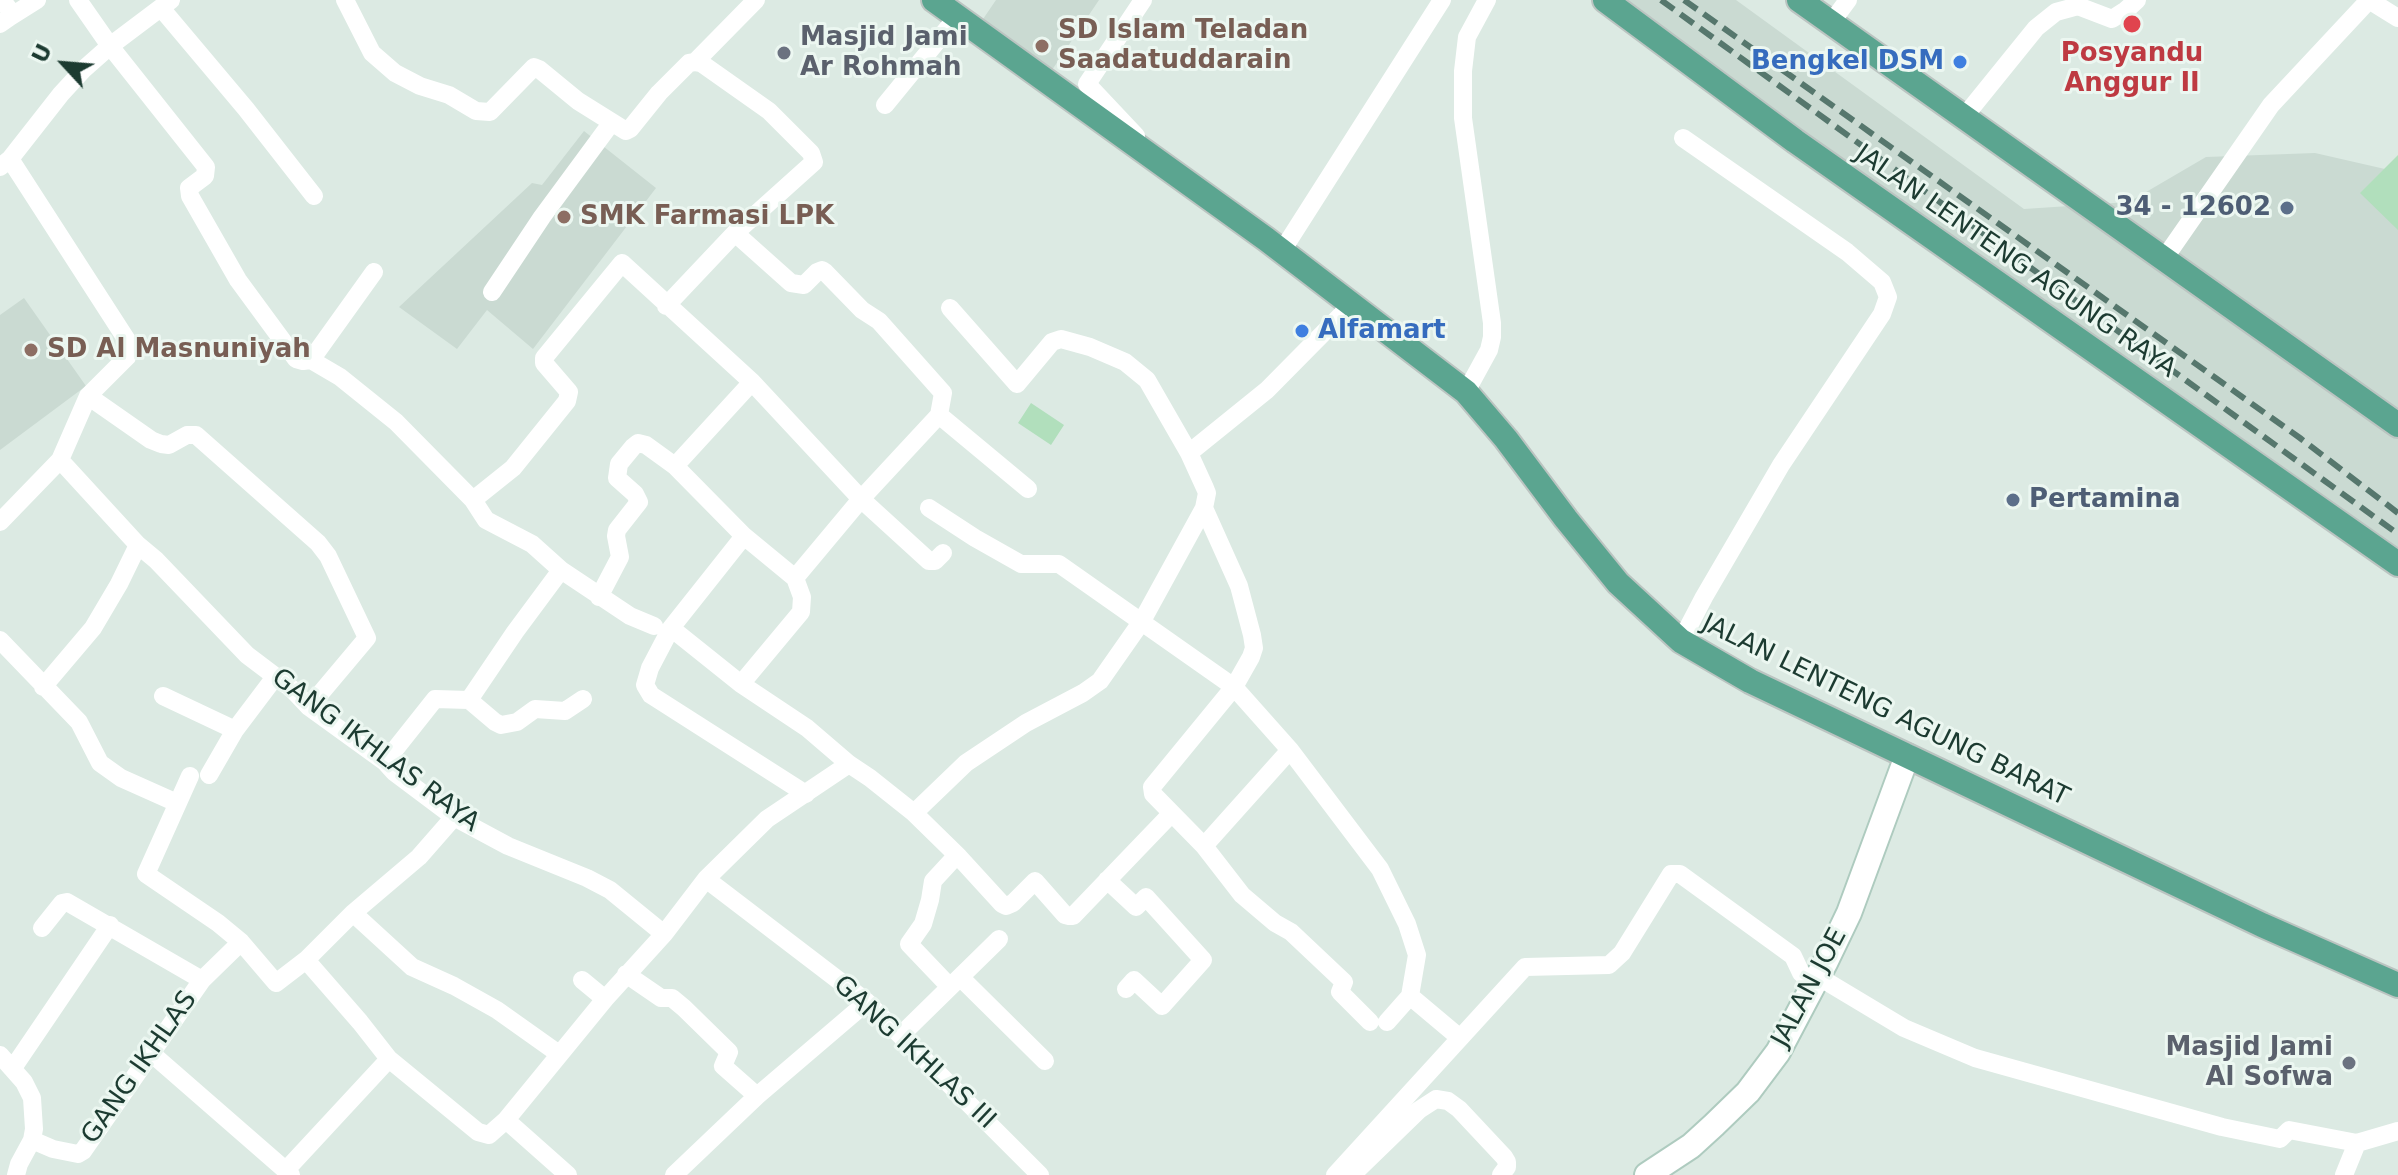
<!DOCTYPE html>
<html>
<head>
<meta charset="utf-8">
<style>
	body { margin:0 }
	#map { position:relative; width:2398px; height:1175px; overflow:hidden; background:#dceae3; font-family:"DejaVu Sans",sans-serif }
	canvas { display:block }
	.north { position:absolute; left:24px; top:24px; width:80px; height:80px; -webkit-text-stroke:6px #ecf7f1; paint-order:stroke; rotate:296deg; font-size:22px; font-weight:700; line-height:32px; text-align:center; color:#1c3b31 }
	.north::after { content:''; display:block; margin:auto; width:28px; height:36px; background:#1c3b31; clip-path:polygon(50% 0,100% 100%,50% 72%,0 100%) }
</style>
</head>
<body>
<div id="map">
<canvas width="2398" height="1175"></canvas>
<div class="north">U</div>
</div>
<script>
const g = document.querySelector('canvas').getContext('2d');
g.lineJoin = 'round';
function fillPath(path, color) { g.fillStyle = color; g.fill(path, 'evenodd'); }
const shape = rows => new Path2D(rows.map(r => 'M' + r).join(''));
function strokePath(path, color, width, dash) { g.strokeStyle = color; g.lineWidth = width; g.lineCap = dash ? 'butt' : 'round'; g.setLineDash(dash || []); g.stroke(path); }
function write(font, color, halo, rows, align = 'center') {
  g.font = font + ' "DejaVu Sans",sans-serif'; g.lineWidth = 6; g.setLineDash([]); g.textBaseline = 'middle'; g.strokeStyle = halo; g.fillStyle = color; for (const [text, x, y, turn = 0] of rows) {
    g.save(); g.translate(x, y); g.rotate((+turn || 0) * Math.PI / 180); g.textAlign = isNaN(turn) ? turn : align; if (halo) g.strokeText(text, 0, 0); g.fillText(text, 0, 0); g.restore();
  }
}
const built = shape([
	[996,0,1099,0,1052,70,981,22],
	[1607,0,1736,0,2024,209,2129,202,2206,157,2315,153,2398,172,2398,569],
	[584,131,656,188,533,349,487,310,457,349,399,307,532,183,542,185],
	[24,298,86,386,0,450,0,315]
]);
const green = shape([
	[2398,155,2398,230,2360,193],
	[1031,403,1064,425,1051,445,1018,423]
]);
const street = shape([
	[78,0,110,46,206,167,205,176,189,188,190,196,238,280,296,359,303,361,311,360,374,272],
	[345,0,372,53,395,73,420,86,449,95,476,111,490,112,534,67,539,69,578,101,626,131,630,129,659,93,689,63,695,62,756,0],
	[161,8,246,109,314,196],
	[10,17,37,0],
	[1831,23,1848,0],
	[0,24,10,17,11,12,2,0],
	[885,105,957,17],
	[1964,117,2036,28,2056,12,2078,6,2112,19,2126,10,2137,0],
	[1136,136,1087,84,1143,0],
	[0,167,10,159,61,94,84,69,110,46,171,0],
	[735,233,791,283,804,285,817,272,822,270,825,272,862,310,879,321,943,393,939,415,1028,489],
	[1282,251,1442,0],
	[2164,259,2271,105,2369,0,2398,18],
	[492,292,542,217,612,122],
	[666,306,735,233,814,162,811,153,769,111,701,63,695,62],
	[950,308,1017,384,1052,342,1061,339,1090,347,1125,362,1147,380,1189,453],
	[311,360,340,377,396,422,473,500,486,520,532,544,561,570],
	[1466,392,1489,350,1492,337,1492,323,1463,118,1463,71,1467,37,1487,0],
	[88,396,151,440,161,444,169,445,187,435,196,435,318,543,328,556,367,638,309,707],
	[60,460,138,545,156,560,247,655,292,689,309,707,385,762,394,772,454,817,508,846,587,878,610,890,664,934],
	[675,466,752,382],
	[473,500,513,468,567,401,569,392,544,363,544,358,622,263,752,382,861,499,929,561,935,561,943,553],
	[929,508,975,538,1021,564,1059,564,1234,687,1152,787,1153,794,1204,846,1242,895,1275,923,1291,932,1344,982,1340,992,1370,1022],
	[1204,508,1239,586,1252,635,1254,648,1251,657,1234,687,1290,750,1380,869,1407,924,1417,955,1410,996,1387,1022],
	[0,522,60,460,88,396,127,357,130,345,10,159],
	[744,536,671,628,650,668,645,685,651,695,806,794],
	[599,597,620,557,616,536,617,530,639,502,635,494,617,478,619,464,633,447,638,443,646,445,675,466,744,536,795,578,861,499,939,415],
	[671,628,741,684,807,728,849,764,870,778,914,813,966,763,1026,723,1083,693,1100,681,1142,621,1204,508,1207,493,1205,488,1189,453,1267,390,1352,304],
	[0,640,79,722,100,763,121,778,177,803],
	[1681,641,1704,597,1781,465,1882,314,1888,297,1882,282,1847,252,1683,138],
	[741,684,801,612,802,597,795,578],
	[43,687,93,628,119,584,138,545],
	[163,696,235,730],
	[469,700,515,632,561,570,630,616,654,626],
	[385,762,435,699,469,700,495,722,501,725,517,722,535,709,565,711,583,699],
	[209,775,235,730,275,677],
	[190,776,146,874,218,923,241,942,276,983,306,960,353,913,419,857,454,817],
	[914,813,959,857,1002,904,1006,906,1013,903,1035,881,1065,915,1069,916,1073,916,1171,814],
	[1204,846,1290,750],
	[706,879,867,1002,1040,1175],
	[1107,880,1136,907,1146,897,1203,960,1162,1006,1134,980,1126,989],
	[353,913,412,967,454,986,497,1010,559,1054],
	[42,928,62,903,67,902,202,980],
	[306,960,360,1022,389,1059,478,1132,489,1135,506,1120,605,999,664,934,706,879,767,819,849,764],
	[626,974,661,998,672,998,684,1008,729,1052,723,1066,757,1096],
	[960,977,1045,1061],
	[1819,977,1904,1028,1975,1058,2222,1127,2280,1139,2289,1130,2357,1143,2398,1131],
	[582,980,605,999],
	[950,987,909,944,923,924,930,900,933,881,957,855],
	[1410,996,1460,1038],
	[901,1035,999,939],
	[151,1053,291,1175],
	[0,1055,24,1082,32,1098,34,1129,32,1140,19,1164,16,1175],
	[13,1068,110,925],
	[506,1120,568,1175],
	[32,1140,53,1149,78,1154,83,1151,202,980,241,942],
	[286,1170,389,1059],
	[674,1175,757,1096,867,1002],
	[1335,1175,1525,967,1609,965,1622,953,1671,874,1680,874,1793,956,1801,973,1815,983],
	[1352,1175,1419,1110,1436,1099,1448,1101,1459,1109,1504,1157,1507,1162,1507,1167,1501,1175],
	[2344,1175,2357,1143]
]);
const secondary = shape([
	[1647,1175,1691,1146,1714,1125,1748,1092,1778,1052,1825,963,1849,913,1907,756]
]);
const primary = shape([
	[934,0,1266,239,1466,392,1506,439,1566,519,1618,583,1681,641,1750,681,2262,925,2398,985],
	[1605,0,1795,141,2398,564],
	[1799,0,2398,425]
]);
const rail = shape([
	[1661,0,2398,534],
	[1684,0,2300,438,2398,513]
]);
const markers = [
	[2132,24,10,"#e0444e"],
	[1042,46,8,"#8d6e63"],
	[784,53,8,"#6b7280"],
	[1960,62,8,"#3f7fe0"],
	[2287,208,8,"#5c6f8a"],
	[564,217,8,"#8d6e63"],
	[1302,331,8,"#3f7fe0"],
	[31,350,8,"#8d6e63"],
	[2013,500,8,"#5c6f8a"],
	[2349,1063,8,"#6b7280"]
];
const educationNames = [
	["SD Islam Teladan",1058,31],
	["Saadatuddarain",1058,61],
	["SMK Farmasi LPK",580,217],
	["SD Al Masnuniyah",47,350]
];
const worshipNames = [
	["Masjid Jami",800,38],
	["Ar Rohmah",800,68],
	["Masjid Jami",2333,1048,"right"],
	["Al Sofwa",2333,1078,"right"]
];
const healthNames = [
	["Posyandu",2132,54],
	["Anggur II",2132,84]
];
const shopNames = [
	["Bengkel DSM",1944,62],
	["Alfamart",1318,331,"left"]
];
const serviceNames = [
	["34 - 12602",2271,208],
	["Pertamina",2029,500,"left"]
];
const streetNames = [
	["JALAN LENTENG AGUNG RAYA",2015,262,35],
	["JALAN LENTENG AGUNG BARAT",1885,711,26],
	["GANG IKHLAS RAYA",375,751,37],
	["JALAN JOE",1810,988,-62],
	["GANG IKHLAS III",914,1053,43],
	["GANG IKHLAS",140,1068,-55]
];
fillPath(built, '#cadad2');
fillPath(green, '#b1dfbc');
strokePath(secondary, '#aecbbf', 28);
strokePath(primary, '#bbc4c1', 28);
strokePath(street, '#fff', 18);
strokePath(secondary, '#fff', 24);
strokePath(primary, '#5ba590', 24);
strokePath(rail, '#56776d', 6, [16, 8]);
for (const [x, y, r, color] of markers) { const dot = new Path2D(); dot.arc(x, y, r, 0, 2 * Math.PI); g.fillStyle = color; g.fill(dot); strokePath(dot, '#ecf7f1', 3); }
write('bold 26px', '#785e54', '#ecf7f1', educationNames, 'left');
write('bold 26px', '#5b616d', '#ecf7f1', worshipNames, 'left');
write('bold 26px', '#be3a42', '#ecf7f1', healthNames);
write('bold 26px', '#366cbe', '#ecf7f1', shopNames, 'right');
write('bold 26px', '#4e5e75', '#ecf7f1', serviceNames, 'right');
write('26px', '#1c3b31', '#ecf7f1', streetNames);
</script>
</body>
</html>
